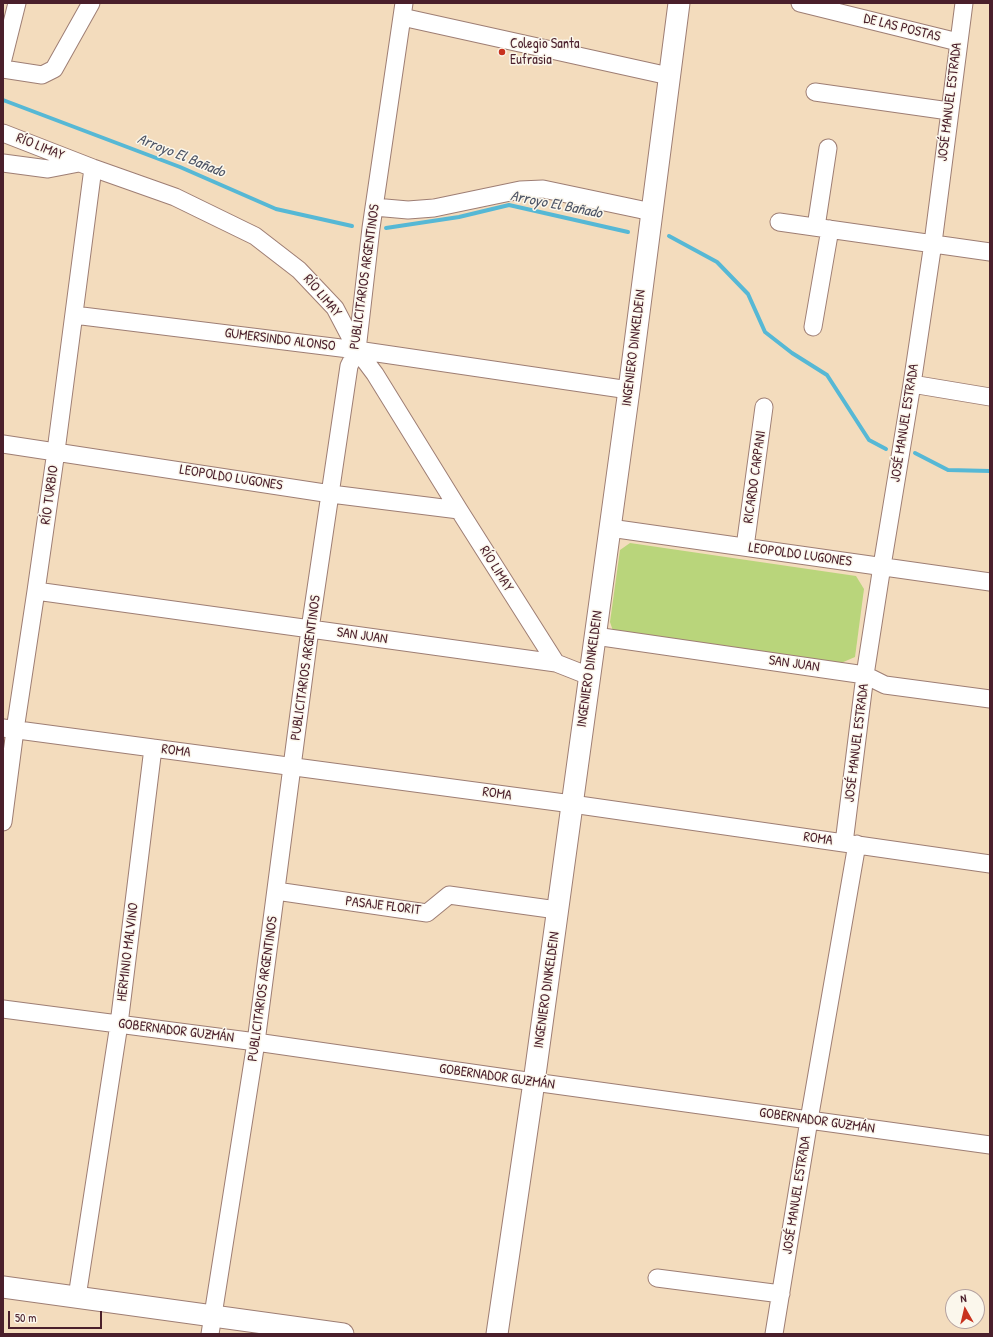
<!DOCTYPE html>
<html>
<head>
<meta charset="utf-8">
<style>
	body { margin:0 }
	#map { position:relative; width:993px; height:1337px; overflow:hidden; background:#f3dcbd; font-family:"Patrick Hand",sans-serif }
	canvas { display:block }
	.frame { position:absolute; inset:0; border:4px solid #4a1f2b; pointer-events:none }
	.north { position:absolute; left:945px; top:1289px; width:40px; height:40px; box-sizing:border-box; background:#fbf7ec; border:1px solid #b4a19f; border-radius:50%; rotate:352deg; font-size:11px; font-weight:700; line-height:16px; text-align:center; color:#4a1f2b }
	.north::after { content:''; display:block; margin:auto; width:14px; height:18px; background:#c8321e; clip-path:polygon(50% 0,100% 100%,50% 72%,0 100%) }
	.scale { position:absolute; left:8px; top:1311px; width:94px; height:18px; box-sizing:border-box; border:2px solid #4a1f2b; border-top:0; padding-left:5px; font-size:12px; line-height:14px; white-space:nowrap; color:#4a1f2b; -webkit-text-stroke:3px #fbf7ec; paint-order:stroke }
</style>
</head>
<body>
<div id="map">
<canvas width="993" height="1337"></canvas>
<div class="frame"></div>
<div class="north">N</div>
<div class="scale">50 m</div>
</div>
<script>
const g = document.querySelector('canvas').getContext('2d');
g.lineJoin = 'round';
function fillPath(path, color) { g.fillStyle = color; g.fill(path, 'evenodd'); }
const shape = rows => new Path2D(rows.map(r => 'M' + r).join(''));
function strokePath(path, color, width, dash) { g.strokeStyle = color; g.lineWidth = width; g.lineCap = dash ? 'butt' : 'round'; g.setLineDash(dash || []); g.stroke(path); }
function write(font, color, halo, rows, align = 'center') {
  g.font = font + ' "Patrick Hand",sans-serif'; g.lineWidth = 3; g.setLineDash([]); g.textBaseline = 'middle'; g.strokeStyle = halo; g.fillStyle = color; for (const [text, x, y, turn = 0] of rows) {
    g.save(); g.translate(x, y); g.rotate((+turn || 0) * Math.PI / 180); g.textAlign = isNaN(turn) ? turn : align; if (halo) g.strokeText(text, 0, 0); g.fillText(text, 0, 0); g.restore();
  }
}
const green = shape([
	[630,543,856,576,864,589,855,657,841,663,613,631,610,622,620,550]
]);
const stream = shape([
	[3,100,180,167,276,209,352,226],
	[386,228,459,217,509,205,628,232],
	[669,236,717,262,748,294,765,332,792,353,827,375,869,440,886,449],
	[915,453,948,470,990,471]
]);
const minor = shape([
	[800,3,958,42],
	[402,17,669,76],
	[3,59,17,3],
	[3,69,42,75,54,69,91,3],
	[815,92,949,111],
	[3,133,93,168,175,197,255,236,299,270,335,308,357,350,375,374,459,510,556,663],
	[3,163,48,169,79,163],
	[374,207,408,210,434,208,520,190,543,189,652,212],
	[779,222,990,252],
	[816,227,828,148],
	[74,315,357,350,629,390],
	[813,327,830,229],
	[912,384,990,397],
	[3,444,331,494,459,510],
	[610,528,990,582],
	[745,547,764,407],
	[36,591,556,663,589,676],
	[595,636,865,675,885,685,990,699],
	[3,728,572,804,990,864],
	[3,822,15,730,36,591,56,451,93,168],
	[844,843,865,675,882,566,912,384,933,243,964,3],
	[276,891,427,913,449,895,557,910],
	[3,1009,256,1042,534,1082,990,1145],
	[657,1278,781,1294],
	[77,1297,119,1024,153,748],
	[210,1334,256,1042,310,629,349,366,357,350,371,228,404,3],
	[774,1334,809,1120,857,844]
]);
const major = shape([
	[3,1287,343,1334],
	[497,1334,534,1082,629,390,679,3]
]);
const markers = [
	[502,52,4,"#c8321e"]
];
const streetNames = [
	["DE LAS POSTAS",902,28,14],
	["JOSÉ MANUEL ESTRADA",950,102,-83],
	["RÍO LIMAY",40,147,22],
	["PUBLICITARIOS ARGENTINOS",365,277,-82],
	["RÍO LIMAY",322,296,50],
	["GUMERSINDO ALONSO",280,340,7],
	["INGENIERO DINKELDEIN",634,348,-83],
	["JOSÉ MANUEL ESTRADA",905,423,-81],
	["RICARDO CARPANI",755,477,-82],
	["LEOPOLDO LUGONES",231,478,9],
	["RÍO TURBIO",50,495,-82],
	["LEOPOLDO LUGONES",800,555,8],
	["RÍO LIMAY",496,569,58],
	["SAN JUAN",362,636,8],
	["SAN JUAN",794,664,8],
	["PUBLICITARIOS ARGENTINOS",306,668,-82],
	["INGENIERO DINKELDEIN",590,669,-82],
	["JOSÉ MANUEL ESTRADA",857,743,-83],
	["ROMA",176,751,7],
	["ROMA",497,794,8],
	["ROMA",818,839,8],
	["PASAJE FLORIT",383,906,7],
	["HERMINIO MALVINO",128,952,-83],
	["PUBLICITARIOS ARGENTINOS",263,989,-82],
	["INGENIERO DINKELDEIN",547,990,-82],
	["GOBERNADOR GUZMÁN",176,1031,7],
	["GOBERNADOR GUZMÁN",497,1077,8],
	["GOBERNADOR GUZMÁN",817,1121,8],
	["JOSÉ MANUEL ESTRADA",797,1195,-81]
];
const poiNames = [
	["Colegio Santa",510,44],
	["Eufrasia",510,60]
];
const waterNames = [
	["Arroyo El Bañado",181,156,22],
	["Arroyo El Bañado",556,205,11]
];
fillPath(green, '#b9d57b');
strokePath(stream, '#56b8d5', 4);
strokePath(minor, '#9e7e74', 19);
strokePath(major, '#9e7e74', 23);
strokePath(minor, '#fff', 17);
strokePath(major, '#fff', 21);
for (const [x, y, r, color] of markers) { const dot = new Path2D(); dot.arc(x, y, r, 0, 2 * Math.PI); g.fillStyle = color; g.fill(dot); strokePath(dot, '#fbf7ec', 1.5); }
write('14px', '#4a1f2b', '#fbf7ec', streetNames);
write('14px', '#4a1f2b', '#fbf7ec', poiNames, 'left');
write('italic 15px', '#4e5566', '#fbf7ec', waterNames);
</script>
</body>
</html>
